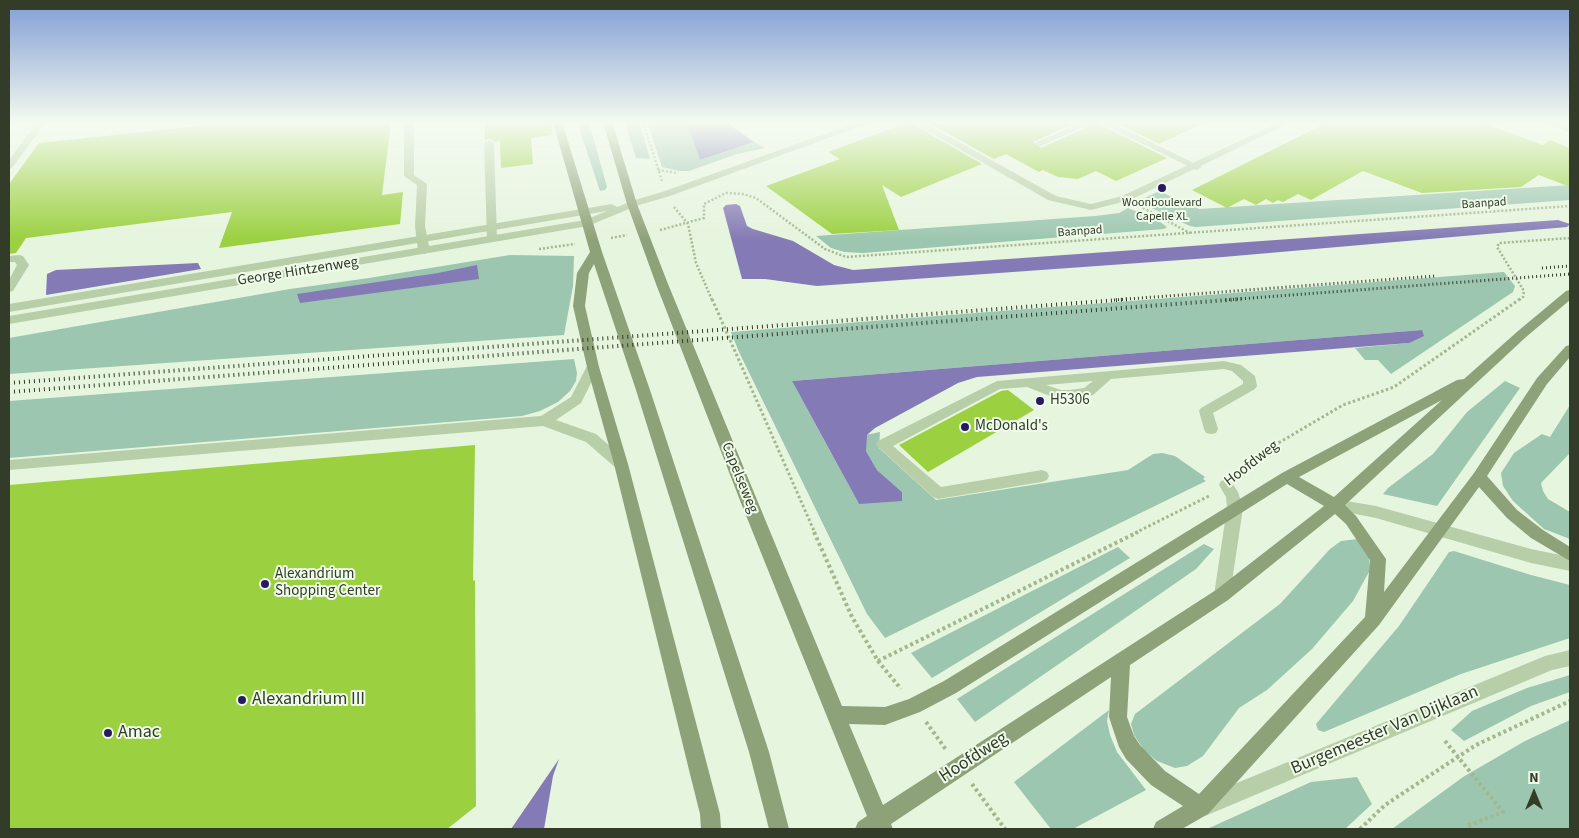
<!DOCTYPE html>
<html>
<head>
<meta charset="utf-8">
<style>
	body { margin:0 }
	#map { position:relative; width:1579px; height:838px; overflow:hidden; background:#e6f5de; font-family:"Source Sans 3",sans-serif }
	canvas { display:block }
	.frame { position:absolute; inset:0; border:10px solid #333b29; pointer-events:none }
	.north { position:absolute; left:1509px; top:768px; width:50px; height:50px; -webkit-text-stroke:4px #f0fceb; paint-order:stroke; rotate:0deg; font-size:14px; font-weight:700; line-height:20px; text-align:center; color:#333b29 }
	.north::after { content:''; display:block; margin:auto; width:18px; height:22px; background:#333b29; clip-path:polygon(50% 0,100% 100%,50% 72%,0 100%) }
</style>
</head>
<body>
<div id="map">
<canvas width="1579" height="838"></canvas>
<div class="frame"></div>
<div class="north">N</div>
</div>
<script>
const g = document.querySelector('canvas').getContext('2d');
g.lineJoin = 'round';
function fillPath(path, color) { g.fillStyle = color; g.fill(path, 'evenodd'); }
const shape = rows => new Path2D(rows.map(r => 'M' + r).join(''));
function strokePath(path, color, width, dash) { g.strokeStyle = color; g.lineWidth = width; g.lineCap = dash ? 'butt' : 'round'; g.setLineDash(dash || []); g.stroke(path); }
function write(font, color, halo, rows, align = 'center') {
  g.font = font + ' "Source Sans 3",sans-serif'; g.lineWidth = 4; g.setLineDash([]); g.textBaseline = 'middle'; g.strokeStyle = halo; g.fillStyle = color; for (const [text, x, y, turn = 0] of rows) {
    g.save(); g.translate(x, y); g.rotate((+turn || 0) * Math.PI / 180); g.textAlign = isNaN(turn) ? turn : align; if (halo) g.strokeText(text, 0, 0); g.fillText(text, 0, 0); g.restore();
  }
}
const green = shape([
	[577,122,589,122,607,187,605,190,600,191],
	[625,122,639,122,650,159,636,158],
	[647,122,686,122,700,160,754,142,765,148,737,154,689,171,679,171,662,167],
	[1570,185,1570,200,1196,227,1190,226,1143,204,1141,200,1159,191,1199,209],
	[1128,208,1159,221,1167,227,1164,229,863,253,844,252,831,248,816,236,1095,216,1119,213],
	[510,255,574,256,573,286,564,335,9,374,9,338,290,289,369,278],
	[1504,272,1515,286,1513,292,1391,374,1378,360,1365,360,1355,348,1409,343,1422,330,792,381,859,504,902,492,877,470,866,451,866,435,880,432,879,448,936,500,1128,470,1153,454,1162,453,1175,456,1205,477,1203,479,1206,481,885,638,867,614,739,352,731,332],
	[574,359,577,373,576,381,570,391,558,402,540,411,522,416,9,458,9,401],
	[1505,381,1520,388,1437,506,1383,494,1388,488,1433,454,1467,412],
	[1570,405,1570,453,1541,483,1543,491,1548,499,1570,512,1570,539,1544,529,1513,501,1503,486,1501,473,1514,453,1542,434,1550,437],
	[1358,539,1369,556,1370,570,1353,601,1312,649,1267,690,1239,708,1203,756,1187,766,1175,768,1157,761,1144,750,1134,735,1131,724,1135,714,1280,604,1330,549,1341,541],
	[1204,544,1214,549,1196,569,975,722,957,699],
	[1118,547,1130,558,932,678,911,653],
	[1454,551,1531,575,1570,585,1570,638,1461,674,1324,732,1318,730,1316,724,1399,626,1449,552],
	[1570,675,1570,692,1531,706,1464,741,1451,730,1472,711,1527,688],
	[1109,710,1107,721,1110,735,1117,752,1146,790,1073,829,1051,829,1014,782],
	[1570,720,1570,829,1392,829,1463,777,1525,741],
	[1357,777,1372,804,1345,829,1207,829,1311,782]
]);
const water = shape([
	[686,122,726,122,754,142,700,160],
	[736,204,740,206,747,226,753,229,793,241,834,265,853,270,1558,220,1570,224,1567,227,1223,257,817,286,765,279,742,279,723,208,726,205],
	[198,263,201,269,46,295,47,274,56,270],
	[477,265,479,279,300,303,297,294,438,273],
	[1422,330,1424,336,1409,343,977,377,958,383,875,428,867,435,866,451,877,470,902,492,902,501,859,504,792,381],
	[559,759,553,776,544,829,511,829]
]);
const building = shape([
	[208,122,391,122,382,195,403,192,400,224,219,248,232,212,26,238,16,253,9,254,9,184,39,143,207,125],
	[485,122,551,122,553,135,531,138,533,164,501,168,500,141,495,142,490,138,485,140],
	[909,122,982,164,901,197,882,185,899,230,832,234,766,186,840,159,828,152],
	[927,122,1077,122,1033,142,1041,148,1096,123,1167,158,1116,181,1096,171,1078,179,1058,177,1043,170,1039,172,1006,154,994,159],
	[1115,122,1206,122,1159,144],
	[1328,122,1480,122,1543,145,1550,140,1570,148,1570,187,1539,175,1521,187,1422,193,1363,171,1311,200,1298,194,1283,202,1278,200,1273,203,1266,199,1256,205,1244,199,1227,208,1192,190],
	[1008,390,1034,410,928,472,899,445,1001,391],
	[475,445,473,581,475,580,476,806,456,822,447,829,9,829,9,485]
]);
const pathFar2 = shape([
	[643,122,662,181],
	[658,170,678,173],
	[674,207,688,224,696,263,712,300],
	[1143,208,1190,233],
	[660,230,704,218,704,204,726,193,743,194,756,198,825,249,846,257,1570,206],
	[611,238,627,235],
	[539,249,575,244],
	[1519,300,1523,297,1524,291,1497,247,1499,243,1570,238]
]);
const pathFar1 = shape([
	[712,299,815,533],
	[1240,474,1263,452,1343,405,1394,387,1520,299],
	[1135,533,1211,495]
]);
const path = shape([
	[814,532,852,617,878,661,901,689],
	[878,661,1138,532],
	[926,722,947,751],
	[1445,741,1503,812,1467,826,1470,829],
	[972,784,1005,829],
	[1360,829,1385,805,1476,745,1570,701]
]);
const service = shape([
	[37,122,46,122,12,168,9,169,9,160,37,122],
	[404,122,414,122,414,175,427,184,425,226,430,251,424,254,418,251,415,226,417,185,404,176,404,122],
	[1082,122,1095,122,1043,145,1040,146,1035,143,1082,122],
	[1098,122,1110,122,1202,167,1197,170,1194,169,1098,122],
	[489,140,494,143,497,239,492,242,487,239,484,143,489,140],
	[19,255,23,256,29,265,13,291,9,292,9,280,17,265,15,262,9,262,9,256,19,255],
	[1224,361,1241,365,1255,376,1257,386,1255,389,1213,413,1218,429,1216,433,1211,434,1206,433,1204,429,1199,411,1201,408,1243,384,1243,381,1232,371,1224,369,1111,379,1093,395,1070,400,1055,398,1027,387,1000,389,893,446,941,487,1042,470,1047,472,1049,476,1047,480,1042,482,938,499,933,497,876,445,878,441,997,381,1224,361],
	[1093,381,1084,388,1070,390,1061,390,1046,385,1093,381],
	[593,363,599,367,581,403,556,420,596,434,626,460,628,464,626,468,621,469,616,468,586,442,543,426,9,470,9,460,541,416,571,397,588,364,593,363],
	[1226,479,1231,481,1238,492,1243,508,1230,595,1228,600,1222,602,1216,600,1214,595,1227,508,1226,497,1219,485,1221,481,1226,479]
]);
const minor = shape([
	[858,122,872,122,670,196,632,207,627,204,628,202,662,192,858,122],
	[912,122,923,122,1056,196,1091,204,1122,196,1280,122,1292,122,1130,200,1091,210,1048,200,912,122],
	[1544,122,1557,122,1570,127,1570,133,1544,122]
]);
const tertiary = shape([
	[632,201,636,202,637,204,636,206,588,226,9,324,9,316,585,220,607,211,9,312,9,304,612,204,617,207,632,201],
	[1335,499,1376,506,1531,549,1570,557,1570,571,1531,563,1376,518,1330,509,1327,505,1330,501,1335,499],
	[1570,650,1570,666,1552,670,1205,816,1198,813,1195,806,1198,799,1545,656,1570,650]
]);
const secondary = shape([
	[553,122,562,122,602,252,650,390,769,752,789,829,769,829,749,752,636,390,594,264,589,273,585,306,599,367,628,464,720,814,721,829,701,829,700,814,689,770,614,464,587,367,573,306,577,273,590,252,553,122],
	[603,122,612,122,637,204,668,284,842,706,885,707,909,699,944,681,1282,473,1457,380,1464,379,1518,331,1566,291,1570,290,1570,300,1526,337,1345,505,1356,516,1386,559,1384,592,1474,473,1537,378,1566,346,1570,345,1570,357,1547,384,1487,476,1517,510,1543,530,1570,547,1570,561,1531,538,1507,518,1479,487,1379,625,1208,814,1182,829,1153,829,1156,822,1183,806,1151,785,1126,759,1119,747,1109,717,1111,677,891,824,893,829,855,829,858,822,867,816,741,503,656,284,627,204,603,122],
	[1442,400,1334,497,1299,477,1442,400],
	[1287,484,1324,506,1216,590,883,805,849,724,885,725,920,712,956,693,1287,484],
	[1335,514,1346,524,1370,560,1365,617,1199,794,1165,771,1140,745,1134,736,1127,717,1130,665,1228,600,1335,514]
]);
const railFar1 = shape([
	[1542,268,1570,266],
	[1114,300,1435,276],
	[1225,300,1570,274]
]);
const rail = shape([
	[9,383,1131,299],
	[9,392,1241,299]
]);
const markers = [
	[1162,188,5,"#281a60"],
	[1040,401,5,"#281a60"],
	[965,427,5,"#281a60"],
	[265,584,5,"#281a60"],
	[242,700,5,"#281a60"],
	[108,733,5,"#281a60"]
];
const farPoinames = [
	["Woonboulevard",1162,203],
	["Capelle XL",1162,217]
];
const farStreetnames = [
	["Baanpad",1484,204,-4],
	["Baanpad",1080,232,-4]
];
const streetNames = [
	["George Hintzenweg",298,272,-9],
	["Hoofdweg",1252,464,-38],
	["Capelseweg",739,478,68]
];
const poiNames = [
	["H5306",1050,401],
	["McDonald's",975,427],
	["Alexandrium",275,575],
	["Shopping Center",275,592]
];
const nearPoinames = [
	["Alexandrium III",252,700],
	["Amac",118,733]
];
const nearStreetnames = [
	["Burgemeester Van Dijklaan",1385,731,-23],
	["Hoofdweg",974,758,-33]
];
fillPath(green, '#9cc6af');
fillPath(water, '#847ab5');
fillPath(building, '#9bd040');
strokePath(pathFar2, '#a2b790', 2.5, [2, 2]);
strokePath(pathFar1, '#a2b790', 3, [2.5, 2.5]);
strokePath(path, '#a2b790', 4, [3, 3]);
fillPath(service, '#b8cea8');
fillPath(minor, '#b8cea8');
fillPath(tertiary, '#b8cea8');
fillPath(secondary, '#8ea279');
strokePath(railFar1, '#333b29', 3, [1, 3]);
strokePath(rail, '#333b29', 4, [1, 4]);
const sky = g.createLinearGradient(0, 0, 0, 240);
sky.addColorStop(0, '#809dd4');
sky.addColorStop(0.51, '#f4faf0');
sky.addColorStop(1, '#f4faf000');
g.fillStyle = sky;
g.fillRect(0, 0, 1579, 240);
for (const [x, y, r, color] of markers) { const dot = new Path2D(); dot.arc(x, y, r, 0, 2 * Math.PI); g.fillStyle = color; g.fill(dot); strokePath(dot, '#f0fceb', 2); }
write('12px', '#333b29', '#f0fceb', farPoinames);
write('12px', '#333b29', '#f0fceb', farStreetnames);
write('15px', '#333b29', '#f0fceb', streetNames);
write('15px', '#333b29', '#f0fceb', poiNames, 'left');
write('18px', '#333b29', '#f0fceb', nearPoinames, 'left');
write('18px', '#333b29', '#f0fceb', nearStreetnames);
</script>
</body>
</html>
